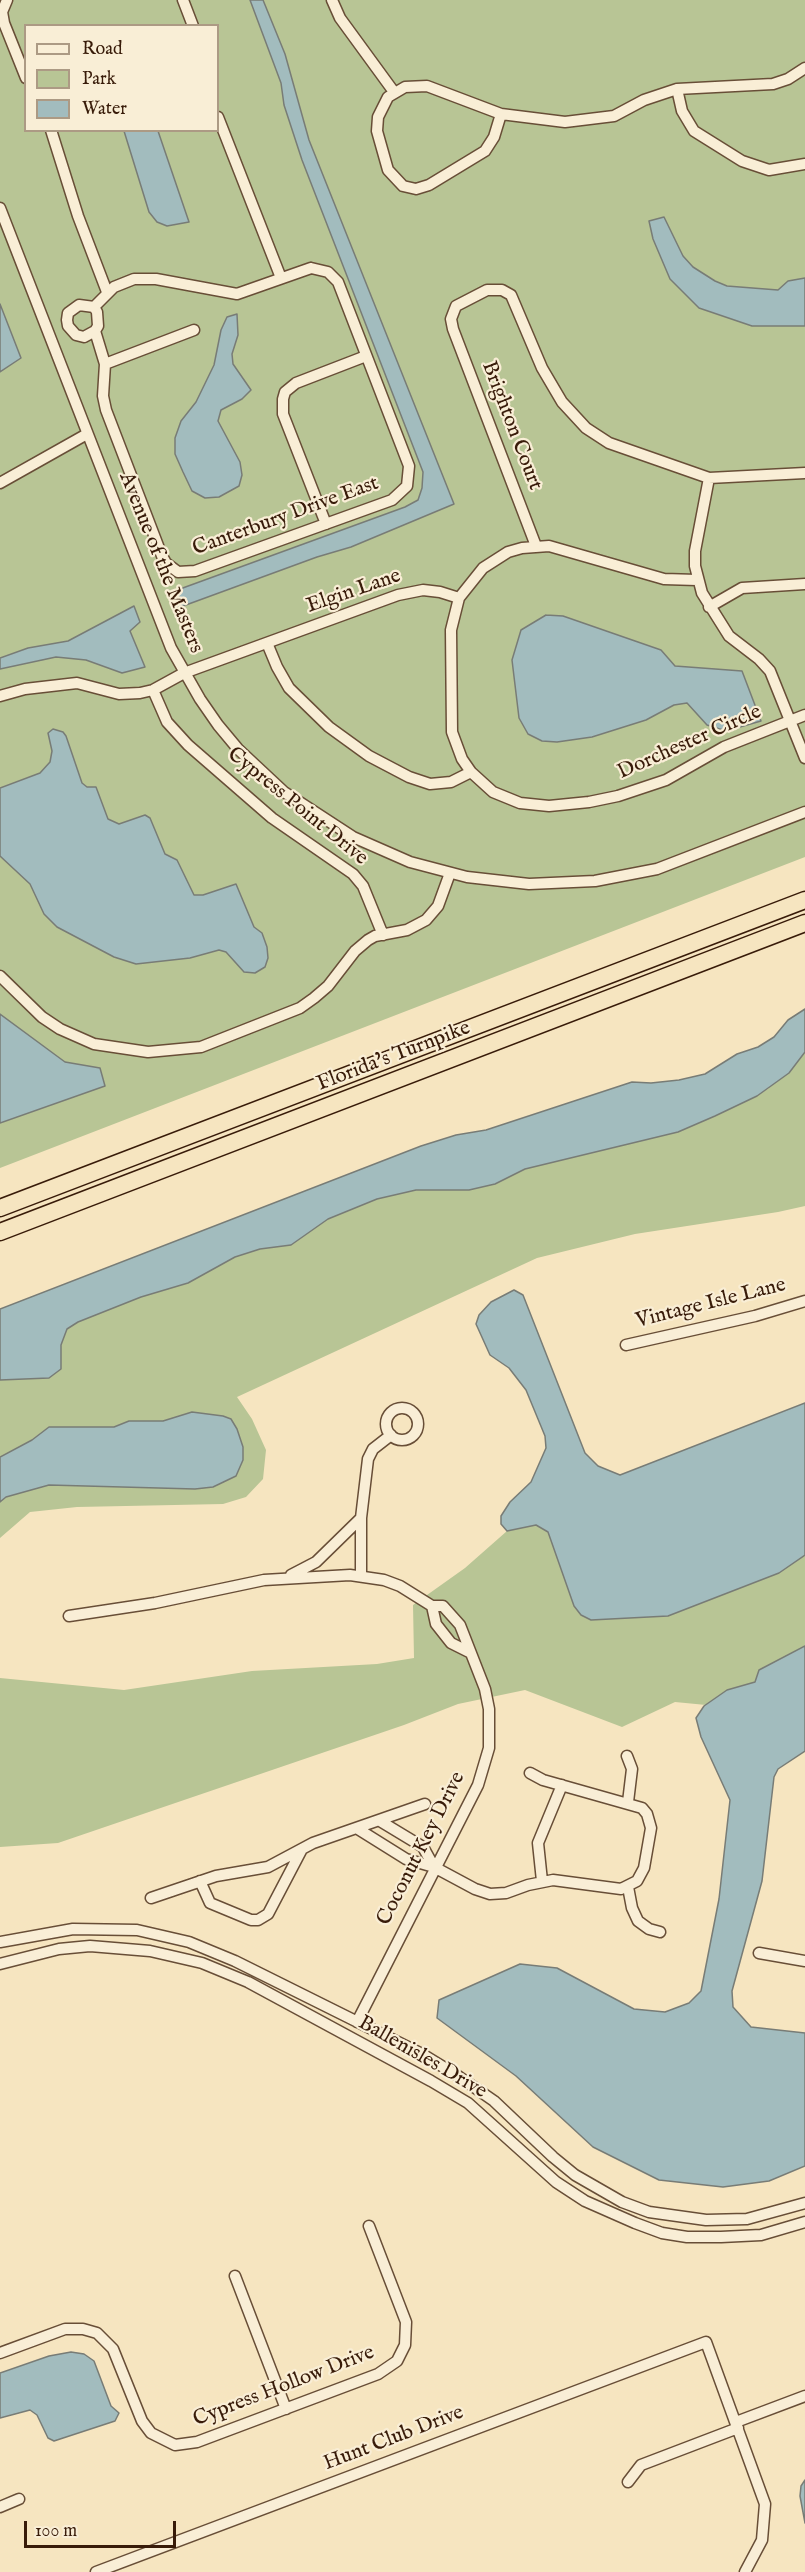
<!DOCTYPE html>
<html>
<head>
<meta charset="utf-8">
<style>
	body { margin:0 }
	#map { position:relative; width:805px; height:2572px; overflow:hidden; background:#f6e5c0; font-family:"IM FELL English",serif }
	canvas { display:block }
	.legend { position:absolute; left:24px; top:24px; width:195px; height:108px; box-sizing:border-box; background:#f9eed6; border:2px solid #ac9a84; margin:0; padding:8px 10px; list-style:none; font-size:18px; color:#381b09 }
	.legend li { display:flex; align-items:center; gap:12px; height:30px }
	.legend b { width:30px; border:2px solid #ac9a84 }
	.scale { position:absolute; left:24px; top:2521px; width:152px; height:27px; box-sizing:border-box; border:3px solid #381b09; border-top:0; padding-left:8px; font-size:18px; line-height:21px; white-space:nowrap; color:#381b09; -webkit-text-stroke:4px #f9eed6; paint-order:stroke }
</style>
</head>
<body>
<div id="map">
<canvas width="805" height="2572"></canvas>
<ul class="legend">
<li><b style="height:8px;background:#f9eed6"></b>Road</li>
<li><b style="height:16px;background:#b8c595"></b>Park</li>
<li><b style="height:16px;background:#a2bcbe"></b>Water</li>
</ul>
<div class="scale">100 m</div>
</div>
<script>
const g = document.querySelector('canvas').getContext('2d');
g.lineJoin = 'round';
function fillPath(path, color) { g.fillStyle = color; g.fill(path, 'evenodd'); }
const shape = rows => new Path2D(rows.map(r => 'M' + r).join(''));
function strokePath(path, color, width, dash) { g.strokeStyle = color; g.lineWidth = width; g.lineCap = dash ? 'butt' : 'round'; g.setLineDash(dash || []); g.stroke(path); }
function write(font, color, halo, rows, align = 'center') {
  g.font = font + ' "IM FELL English",serif'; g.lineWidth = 4.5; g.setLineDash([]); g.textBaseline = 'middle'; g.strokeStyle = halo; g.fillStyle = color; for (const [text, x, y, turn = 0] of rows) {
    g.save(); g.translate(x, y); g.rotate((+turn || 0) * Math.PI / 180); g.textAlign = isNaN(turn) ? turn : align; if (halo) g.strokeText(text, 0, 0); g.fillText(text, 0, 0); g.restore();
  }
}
const green = shape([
	[0,0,805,0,805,857,0,1168],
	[26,26,218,26,218,130,26,130],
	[805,1032,805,1206,778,1212,635,1234,537,1258,237,1397,252,1419,266,1450,263,1479,246,1497,223,1504,77,1507,30,1512,0,1538,0,1346,437,1172,768,1089],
	[542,1516,805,1536,805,1671,727,1707,675,1702,622,1727,525,1690,458,1704,404,1725,58,1843,0,1847,0,1678,124,1690,252,1671,377,1664,414,1658,413,1605,465,1568,507,1531]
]);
const water = shape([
	[250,0,263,0,285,54,309,140,454,504,351,547,317,557,175,609,169,593,405,507,418,500,422,488,423,472,302,160,284,105,281,83,250,0],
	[124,131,158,131,189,222,167,226,157,222,149,212,124,131],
	[664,217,683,256,693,267,715,281,727,286,778,290,788,281,805,278,805,326,752,326,699,308,670,279,653,239,649,221,664,217],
	[0,304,21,358,0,372,0,304],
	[237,314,238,335,232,354,233,364,251,390,242,399,221,410,218,421,240,462,242,475,239,486,219,497,205,498,192,491,183,472,175,454,175,438,181,421,196,402,214,365,221,330,227,317,237,314],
	[134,606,140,622,130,631,145,667,122,673,86,660,56,657,0,669,0,658,28,648,68,641,134,606],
	[546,615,563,616,661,650,675,666,742,671,761,721,726,731,707,725,687,703,674,705,646,720,592,737,557,742,542,741,528,734,519,718,512,660,521,630,546,615],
	[53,729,63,732,66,736,82,783,87,787,96,787,108,819,119,824,145,815,150,818,165,854,177,860,194,895,203,895,236,884,254,927,262,933,267,947,268,958,265,967,255,973,244,972,226,952,219,950,190,958,136,964,114,957,57,927,44,914,30,884,0,856,0,788,40,773,50,762,52,751,48,733,53,729],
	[805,1009,805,1052,789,1073,757,1096,715,1116,678,1132,525,1169,495,1184,469,1190,416,1190,377,1199,328,1219,291,1245,260,1249,235,1257,188,1283,141,1297,78,1322,67,1329,61,1345,61,1369,49,1378,0,1380,0,1309,421,1146,456,1135,486,1130,632,1082,651,1083,679,1080,705,1074,737,1054,758,1047,774,1037,788,1020,805,1009],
	[0,1014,65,1062,100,1068,105,1086,0,1123,0,1014],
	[514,1290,523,1295,585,1453,598,1466,620,1475,805,1403,805,1555,779,1573,668,1616,591,1620,581,1615,574,1606,548,1532,536,1525,507,1531,501,1524,501,1516,510,1502,531,1482,546,1448,545,1436,526,1390,509,1368,490,1355,476,1324,479,1315,491,1302,514,1290],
	[192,1412,223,1416,231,1419,237,1429,243,1447,243,1460,236,1476,213,1487,195,1489,49,1485,6,1497,0,1502,0,1457,32,1440,49,1427,114,1427,129,1421,163,1421,192,1412],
	[805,1646,805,1751,778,1769,774,1777,762,1881,732,1991,733,2007,751,2027,805,2033,805,2166,769,2181,723,2187,659,2180,593,2147,516,2076,437,2018,439,2000,520,1964,557,1968,634,2009,665,2012,689,2003,701,1991,719,1899,730,1800,701,1737,696,1718,704,1706,727,1690,755,1682,759,1670,805,1646],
	[71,2352,84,2354,94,2361,111,2406,119,2413,115,2421,54,2441,48,2438,37,2415,30,2410,0,2418,0,2373,49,2356,71,2352],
	[805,2480,805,2523,800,2496,801,2486,805,2480]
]);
const minor = shape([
	[7,0,2,12,4,23,26,78],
	[183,0,193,26],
	[332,0,340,18,394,92],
	[677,89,682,111,694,131,742,161,769,170,805,164],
	[501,114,494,137,485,151,429,185,416,189,403,186,388,170,377,131,378,117,388,97,405,87,427,86,501,114,565,122,614,116,644,100,677,89,773,84,788,79,805,68],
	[218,117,281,278],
	[51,130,78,216,107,292],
	[0,208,171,648,200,699,218,725,238,749,284,792,353,837,410,862,467,877,529,884,595,881,657,869,805,812],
	[311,268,328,272,338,282,409,466,407,486,392,500,195,571,178,572,166,563,162,556,106,410,103,396,105,364,95,331,98,326,97,312,94,307,114,287,134,279,156,279,237,294,311,268],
	[94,307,79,305,68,313,67,320,68,326,76,335,84,337,95,331],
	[105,364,194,330],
	[709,478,695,551,695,566,702,593,729,636,759,659,770,671,805,758],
	[0,483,87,434],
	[326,524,283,414,283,399,285,392,296,383,366,356],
	[536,546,453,329,451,319,456,306,487,290,502,290,511,295,542,368,562,402,586,428,609,443,709,478,805,473],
	[697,580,664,579,549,546,522,548,508,552,483,568,459,598,451,630,452,732,462,759,471,772,493,792,520,803,549,806,589,802,618,796,666,780,724,747,805,715],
	[709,607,742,588,805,584],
	[267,643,277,667,289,688,329,727,369,756,409,777,430,784,451,782,471,772],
	[153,690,167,722,188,745,272,818,353,874,363,886,383,935],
	[0,696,25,689,77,683,119,694,140,693,153,690,184,673,398,595,423,590,440,592,459,598],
	[0,976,42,1017,60,1029,94,1044,148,1052,201,1047,300,1008,314,998,328,986,355,951,368,940,375,936,407,930,426,920,438,906,450,873],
	[626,1345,755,1316,805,1301],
	'386 1424a16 16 0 1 1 32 0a16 16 0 1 1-32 0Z',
	[291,1575,316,1562,361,1518,368,1459,373,1449,391,1435],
	[361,1576,361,1518],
	[432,1606,436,1624,451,1643,469,1652],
	[69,1616,155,1603,264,1580,350,1575,384,1580,400,1586,432,1606,443,1606,460,1625,485,1689,489,1709,489,1748,478,1785,357,2022],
	[627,1756,632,1769,628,1802],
	[380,1821,423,1847,434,1867],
	[358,1829,406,1859,434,1867,475,1889,490,1894,506,1893,528,1885,553,1880,621,1889,637,1881,644,1868,651,1828,647,1814,642,1808,543,1780,530,1773],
	[200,1881,210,1903,251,1920,258,1920,268,1914,301,1851],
	[542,1881,538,1843,562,1785],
	[628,1887,632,1908,638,1921,649,1929,660,1932],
	[151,1898,216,1876,268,1867,313,1843,425,1804],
	[0,1942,73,1929,137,1930,189,1942,235,1961,422,2054,458,2076,494,2101,553,2157,575,2175,622,2202,649,2212,706,2220,747,2219,805,2203],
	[759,1953,805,1961],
	[0,1964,59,1949,90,1946,150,1951,202,1963,248,1982,431,2081,468,2103,556,2182,585,2201,635,2223,662,2233,687,2237,721,2237,761,2235,805,2222],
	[235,2276,286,2409],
	[0,2353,65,2329,83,2329,97,2333,113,2349,142,2421,151,2433,175,2445,197,2442,378,2374,397,2361,405,2345,406,2322,369,2226],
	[736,2422,805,2396],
	[628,2482,641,2465,738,2428],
	[0,2507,19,2499],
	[96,2572,706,2342,765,2504,762,2540,745,2572]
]);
const highway = shape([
	[0,1208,805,900],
	[0,1232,805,923]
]);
const streetNames = [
	["Brighton Court",511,426,69],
	["Canterbury Drive East",286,517,-20],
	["Avenue of the Masters",160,563,68],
	["Elgin Lane",354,592,-19],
	["Dorchester Circle",690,743,-24],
	["Cypress Point Drive",297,807,39],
	["Florida's Turnpike",394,1057,-21],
	["Vintage Isle Lane",711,1304,-14],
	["Coconut Key Drive",422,1849,-63],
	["Ballenisles Drive",422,2058,30],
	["Cypress Hollow Drive",284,2387,-21],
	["Hunt Club Drive",394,2439,-21]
];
fillPath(green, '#b8c595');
fillPath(water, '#a2bcbe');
strokePath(water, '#787c76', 1.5);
strokePath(minor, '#684e37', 13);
strokePath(highway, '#381b09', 19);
strokePath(minor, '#f9eed6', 10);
strokePath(highway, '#f6e5c0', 16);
write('21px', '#381b09', '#f9eed6', streetNames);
</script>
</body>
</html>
